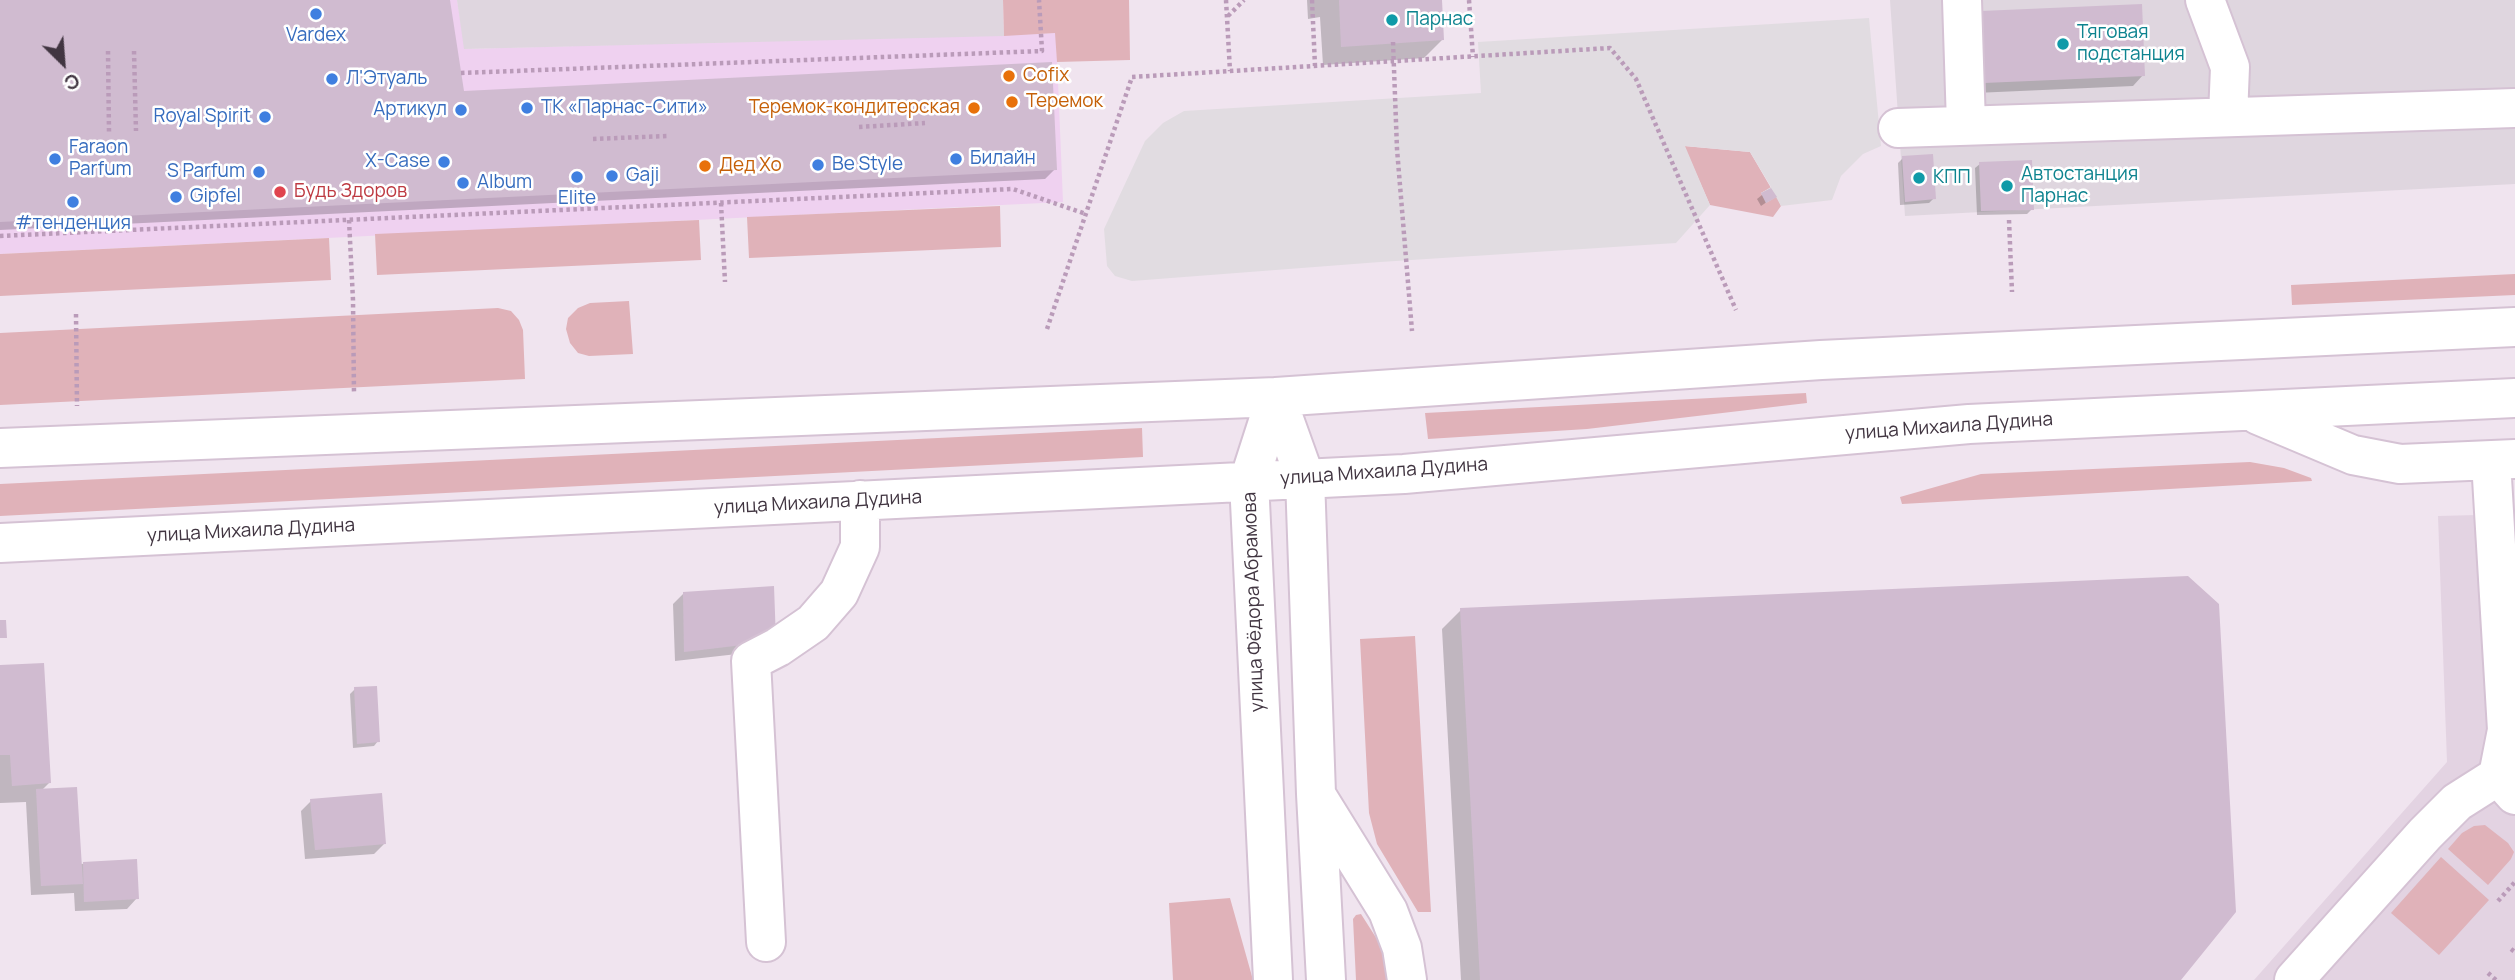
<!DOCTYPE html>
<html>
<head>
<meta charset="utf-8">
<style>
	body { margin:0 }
	#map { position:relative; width:2515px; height:980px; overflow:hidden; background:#f0e4ef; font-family:Manrope,sans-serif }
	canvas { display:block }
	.north { position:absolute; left:28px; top:28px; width:70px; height:70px; -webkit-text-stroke:5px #fff; paint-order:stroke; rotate:155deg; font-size:19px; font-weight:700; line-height:28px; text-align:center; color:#413541 }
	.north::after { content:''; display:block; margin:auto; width:24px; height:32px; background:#413541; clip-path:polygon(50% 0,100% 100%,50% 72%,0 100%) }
</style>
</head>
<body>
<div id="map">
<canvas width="2515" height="980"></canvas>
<div class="north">С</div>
</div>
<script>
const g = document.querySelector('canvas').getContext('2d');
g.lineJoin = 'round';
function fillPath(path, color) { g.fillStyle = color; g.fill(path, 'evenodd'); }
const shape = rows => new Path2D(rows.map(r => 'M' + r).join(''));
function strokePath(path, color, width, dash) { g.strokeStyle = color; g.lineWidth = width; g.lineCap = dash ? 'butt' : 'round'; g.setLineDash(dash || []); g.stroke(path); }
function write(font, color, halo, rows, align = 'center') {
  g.font = font + ' Manrope,sans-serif'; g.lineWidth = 5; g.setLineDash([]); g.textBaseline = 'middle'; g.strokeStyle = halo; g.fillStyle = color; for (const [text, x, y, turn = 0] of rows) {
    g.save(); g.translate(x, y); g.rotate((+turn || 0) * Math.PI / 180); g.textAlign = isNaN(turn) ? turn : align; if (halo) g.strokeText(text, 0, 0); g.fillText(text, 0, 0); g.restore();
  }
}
const residential = shape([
	[2515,514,2515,980,2254,980,2447,762,2438,516]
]);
const commercial = shape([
	[0,0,457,0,465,49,1056,33,1063,202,0,254]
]);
const industrial = shape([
	[457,0,1003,0,1004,36,464,49],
	[1890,0,2515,0,2515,184,1905,216]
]);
const green = shape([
	[1003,0,1129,0,1130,60,1057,62,1055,33,1004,36],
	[1684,146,1750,152,1771,188,1761,193,1777,197,1781,206,1773,217,1710,205],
	[1000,206,1001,247,749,258,747,217],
	[699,220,701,260,377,275,375,234],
	[329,238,331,280,0,296,0,254],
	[2515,274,2515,295,2292,305,2291,285],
	[629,301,633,354,589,356,578,353,570,343,566,329,568,318,578,308,590,303],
	[498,308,511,311,519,320,523,330,525,379,0,405,0,333],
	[1806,393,1807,403,1587,429,1428,439,1425,413],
	[1142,428,1143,457,0,516,0,484],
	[2250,462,2284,468,2311,478,2312,481,1902,504,1900,497,1981,474],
	[1415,636,1431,912,1418,912,1377,844,1369,813,1360,639],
	[2485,825,2508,843,2514,852,2511,859,2488,885,2448,849,2462,833,2474,826],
	[2441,857,2489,900,2439,955,2391,913],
	[1230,898,1253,980,1173,980,1169,903],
	[1361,914,1382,947,1388,966,1389,980,1356,980,1353,919,1356,915]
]);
const parking = shape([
	[1869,18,1881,146,1863,154,1841,176,1832,200,1781,206,1776,197,1766,203,1761,193,1771,187,1750,152,1685,146,1710,205,1676,243,1380,262,1132,281,1115,276,1107,266,1104,229,1145,141,1163,123,1184,111,1481,93,1478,42]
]);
const shadow = shape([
	[0,0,449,0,462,93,1055,169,1045,179,0,230],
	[1307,0,1441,0,1443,39,1424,58,1323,65,1320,17,1308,19],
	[1972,23,2143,75,2133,86,1975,93],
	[1903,158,1934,198,1929,203,1900,205,1898,163],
	[1980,164,2032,209,2027,214,1977,215,1975,168],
	[1762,195,1774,197,1761,206,1757,199],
	[684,593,764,651,675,661,673,604],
	[1461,610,2179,980,1461,980,1442,629],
	[0,667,49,783,41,791,80,864,135,861,137,898,127,909,75,911,74,893,31,895,26,802,0,803],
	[355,689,378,741,374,746,353,748,350,694],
	[311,801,384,844,374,854,305,859,301,811]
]);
const building = shape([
	[0,0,450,0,464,91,1052,62,1057,170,0,222],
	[1339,0,1442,0,1444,40,1341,47],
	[2142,4,2145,76,1984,83,1981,11],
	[1933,154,1936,199,1905,202,1902,156],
	[2032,160,2034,210,1981,211,1979,162],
	[1771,188,1777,197,1766,203,1761,193],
	[2188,576,2219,604,2236,912,2181,980,1480,980,1460,608],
	[774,586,776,641,684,652,683,592],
	[0,620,6,620,7,638,0,638],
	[44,663,51,783,12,786,10,755,0,755,0,665],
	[377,686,380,742,357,744,354,687],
	[77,787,83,884,41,886,36,789],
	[382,793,386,844,315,850,310,799],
	[137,859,139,899,84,902,83,862]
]);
const path = shape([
	[1226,0,1230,71],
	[1312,0,1315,66],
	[1469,0,1473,57],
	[1228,16,1244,0],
	[1393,42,1397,149,1412,331],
	[108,51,109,132],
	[134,51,136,131],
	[461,73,1042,51,1039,0],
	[859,127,925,123],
	[593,139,667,136],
	[721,203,725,282],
	[349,220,353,300,354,394],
	[2009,220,2012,292],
	[0,236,1013,189,1086,214],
	[76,314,77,406],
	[1047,329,1132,77,1610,48,1636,79,1736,310],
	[2498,901,2515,882],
	[2511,949,2515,952],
	[2488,973,2496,980]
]);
const minor = shape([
	[1962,0,1966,124],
	[2205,0,2230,67,2228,116],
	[1898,128,2515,108],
	[1276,397,1305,478,1316,794,1326,980],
	[2258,415,2353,455,2400,464,2515,459],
	[0,448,1276,397,1821,360,2515,327],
	[2491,461,2507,730,2498,776,2515,795],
	[0,543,1404,474,1969,424,2515,398],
	[1318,798,1388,911,1402,948,1407,980],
	[766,942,751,661,778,647,813,623,839,593,860,547,860,500],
	[1273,980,1249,481,1276,397],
	[2294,980,2425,834,2457,802,2498,776]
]);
const markers = [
	[316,14,7,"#3f7fe0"],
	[1392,20,7,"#0f9aa8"],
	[2063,44,7,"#0f9aa8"],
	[1009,76,7,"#e8710a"],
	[332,79,7,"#3f7fe0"],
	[1012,102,7,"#e8710a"],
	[527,108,7,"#3f7fe0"],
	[974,108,7,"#e8710a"],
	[461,110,7,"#3f7fe0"],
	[265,117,7,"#3f7fe0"],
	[55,159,7,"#3f7fe0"],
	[956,159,7,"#3f7fe0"],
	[444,162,7,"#3f7fe0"],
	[818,165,7,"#3f7fe0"],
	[705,166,7,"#e8710a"],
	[259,172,7,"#3f7fe0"],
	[612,176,7,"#3f7fe0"],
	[577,177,7,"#3f7fe0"],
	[1919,178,7,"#0f9aa8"],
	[463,183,7,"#3f7fe0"],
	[2007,186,7,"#0f9aa8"],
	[280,192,7,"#e0444e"],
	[176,197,7,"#3f7fe0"],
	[73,202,7,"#3f7fe0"]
];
const cultureNames = [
	["Парнас",1406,20],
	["Тяговая",2077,33],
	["подстанция",2077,55],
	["Автостанция",2021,175],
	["Парнас",2021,197],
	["КПП",1933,178]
];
const shopNames = [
	["Vardex",316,36,"center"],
	["Л'Этуаль",346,79],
	["ТК «Парнас-Сити»",541,108],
	["Артикул",447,110,"right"],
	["Royal Spirit",251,117,"right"],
	["Faraon",69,148],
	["Parfum",69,170],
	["Билайн",970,159],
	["X-Case",430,162,"right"],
	["Be Style",832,165],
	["S Parfum",245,172,"right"],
	["Gaji",626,176],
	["Album",477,183],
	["Gipfel",190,197],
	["Elite",577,199,"center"],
	["#тенденция",73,224,"center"]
];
const foodNames = [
	["Cofix",1023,76],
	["Теремок",1026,102],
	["Теремок-кондитерская",960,108,"right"],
	["Дед Хо",719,166]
];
const healthNames = [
	["Будь Здоров",294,192]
];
const streetNames = [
	["улица Михаила Дудина",1949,427,-4],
	["улица Михаила Дудина",1384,472,-4],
	["улица Михаила Дудина",818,503,-3],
	["улица Михаила Дудина",251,531,-3],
	["улица Фёдора Абрамова",1254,602,-92]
];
fillPath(residential, '#e3d3e2');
fillPath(commercial, '#efd1f0');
fillPath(industrial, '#dfd6df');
fillPath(green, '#e0b2b9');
fillPath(parking, '#e1dce1');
fillPath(shadow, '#0003');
fillPath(building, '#d0bbd0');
strokePath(minor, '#d5c2d4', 42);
strokePath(path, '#ba9bb9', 4.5, [3.5, 3.5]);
strokePath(minor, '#fff', 38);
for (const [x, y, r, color] of markers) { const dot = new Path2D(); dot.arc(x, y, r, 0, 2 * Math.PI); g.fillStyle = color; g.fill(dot); strokePath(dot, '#fff', 2.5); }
write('19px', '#0d838f', '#fff', cultureNames, 'left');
write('19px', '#366cbe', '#fff', shopNames, 'left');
write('19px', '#c56008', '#fff', foodNames, 'left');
write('19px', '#be3a42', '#fff', healthNames, 'left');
write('19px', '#413541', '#fff', streetNames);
</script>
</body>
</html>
